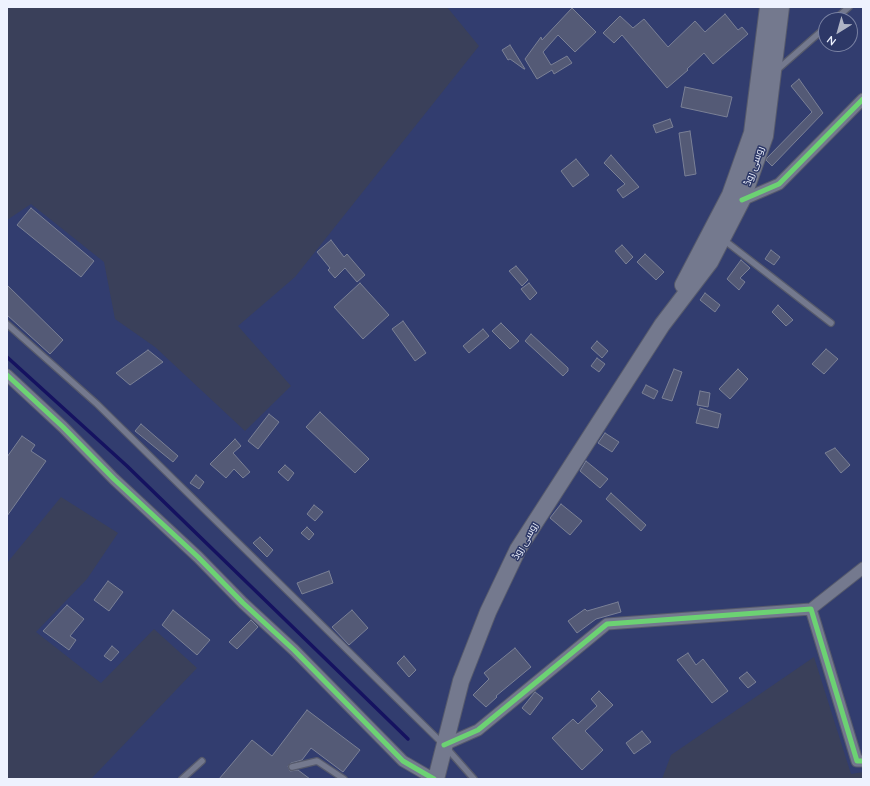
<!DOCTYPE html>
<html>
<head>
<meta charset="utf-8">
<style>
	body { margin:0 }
	#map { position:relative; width:870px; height:786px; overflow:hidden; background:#3a405a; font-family:Quicksand,sans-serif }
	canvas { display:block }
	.frame { position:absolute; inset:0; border:8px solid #eef2fe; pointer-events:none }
	.north { position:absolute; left:818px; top:12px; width:40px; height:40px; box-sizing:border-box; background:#2d3867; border:1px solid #7a82a3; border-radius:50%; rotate:217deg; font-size:11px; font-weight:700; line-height:16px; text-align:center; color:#eef2fe }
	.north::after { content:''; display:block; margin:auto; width:14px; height:18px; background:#afb4c5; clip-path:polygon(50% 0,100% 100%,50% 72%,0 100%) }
</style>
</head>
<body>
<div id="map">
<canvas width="870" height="786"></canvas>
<div class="frame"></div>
<div class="north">N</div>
</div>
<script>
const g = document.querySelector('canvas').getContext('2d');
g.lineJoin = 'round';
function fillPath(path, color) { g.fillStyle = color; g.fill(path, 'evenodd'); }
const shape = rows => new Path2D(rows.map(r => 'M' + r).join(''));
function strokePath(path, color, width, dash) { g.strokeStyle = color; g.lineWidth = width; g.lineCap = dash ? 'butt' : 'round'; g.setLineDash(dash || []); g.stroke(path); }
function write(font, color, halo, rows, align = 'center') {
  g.font = font + ' Quicksand,Cairo,sans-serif'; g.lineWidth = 3; g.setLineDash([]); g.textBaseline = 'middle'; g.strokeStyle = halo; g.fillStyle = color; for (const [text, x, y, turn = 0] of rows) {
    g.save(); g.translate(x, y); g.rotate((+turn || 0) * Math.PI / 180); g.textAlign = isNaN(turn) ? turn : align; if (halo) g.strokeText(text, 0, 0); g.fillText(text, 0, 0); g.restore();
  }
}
const built = shape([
	[447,7,863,7,863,772,851,774,814,657,671,755,662,779,91,779,197,668,154,629,101,683,36,632,87,579,118,533,61,497,7,563,7,220,31,204,104,262,115,319,155,347,245,431,291,386,238,326,295,277,479,46],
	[826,20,850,20,850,44,826,44]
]);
const stream = shape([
	[7,357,127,466,408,739]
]);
const building = shape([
	[572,8,596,32,575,52,558,35,543,52,551,65,567,56,572,63,554,74,552,70,537,79,525,59,541,37,542,40,572,8],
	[725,14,738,30,742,27,748,34,713,64,704,53,687,69,688,70,667,88,622,35,614,43,603,33,620,16,633,28,644,19,668,47,695,21,705,32,725,14],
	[510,45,525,69,524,69,510,59,508,60,502,50,510,45],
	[799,79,823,113,772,166,766,160,767,158,812,112,791,86,799,79],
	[685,87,732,97,727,117,681,107,685,87],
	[670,119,673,127,656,133,653,125,670,119],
	[690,131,696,174,685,176,679,133,690,131],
	[611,155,639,187,623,198,617,190,625,184,604,163,611,155],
	[576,159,589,175,573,187,561,171,576,159],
	[31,208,94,261,81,277,17,225,31,208],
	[331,240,344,257,347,254,365,275,357,282,345,268,335,278,328,270,330,268,317,252,331,240],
	[622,245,633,257,626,264,615,251,622,245],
	[771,250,780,257,774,265,765,259,771,250],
	[645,254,664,272,656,280,637,262,645,254],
	[741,260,750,268,740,278,745,282,739,290,727,279,741,260],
	[516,266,528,280,522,286,509,271,516,266],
	[360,283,389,315,363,339,334,307,360,283],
	[529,283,537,293,530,300,521,289,529,283],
	[7,285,63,340,50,354,7,315,7,285],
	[705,293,720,305,715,312,700,300,705,293],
	[778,305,793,320,786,326,772,312,778,305],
	[403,321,426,353,415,361,392,329,403,321],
	[501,323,519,341,510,349,492,331,501,323],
	[483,329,489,336,469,353,463,346,483,329],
	[531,334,568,368,568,371,563,376,525,341,531,334],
	[597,341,608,351,602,358,591,348,597,341],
	[826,349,838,359,824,374,812,364,826,349],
	[148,350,163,362,130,385,116,373,148,350],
	[597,358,605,364,599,372,591,366,597,358],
	[674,369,682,372,672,401,662,398,674,369],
	[738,369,748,379,730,399,719,389,738,369],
	[646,385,658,391,654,399,642,393,646,385],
	[700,391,710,393,708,407,697,405,700,391],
	[700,408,721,414,718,428,696,423,700,408],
	[320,412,369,459,355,473,306,427,320,412],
	[269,414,279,422,258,449,248,441,269,414],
	[141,424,178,456,173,462,135,431,141,424],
	[605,433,619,442,612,452,598,443,605,433],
	[22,436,35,445,31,451,46,461,7,516,7,457,22,436],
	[235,439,241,446,233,453,250,472,243,478,234,469,226,478,210,464,235,439],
	[835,448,850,465,841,473,825,453,835,448],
	[586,461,608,479,600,488,580,471,586,461],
	[285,465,294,473,288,481,278,472,285,465],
	[196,475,204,482,199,489,190,483,196,475],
	[611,493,646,525,641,531,606,499,611,493],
	[561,504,582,521,570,535,550,518,561,504],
	[314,505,323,512,315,521,307,514,314,505],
	[307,527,314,534,309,540,301,533,307,527],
	[260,537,273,550,267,557,253,543,260,537],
	[329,571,333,583,302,594,297,583,329,571],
	[108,581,123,592,109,611,94,600,108,581],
	[618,602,621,612,596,619,577,633,568,621,585,609,587,611,618,602],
	[67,605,84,619,70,636,76,640,69,650,43,631,67,605],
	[173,610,210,640,197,655,162,625,173,610],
	[352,610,368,628,349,645,332,627,352,610],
	[251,620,258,627,237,649,229,642,251,620],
	[112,646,119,652,111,661,104,656,112,646],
	[515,648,531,667,496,696,497,697,486,707,473,695,489,679,484,673,515,648],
	[688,653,696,665,703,659,728,691,712,703,677,660,688,653],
	[404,656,416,670,409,677,397,663,404,656],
	[747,672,756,682,748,688,739,678,747,672],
	[599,691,613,705,585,731,603,750,582,770,552,738,573,719,578,724,597,706,591,699,599,691],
	[535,692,543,698,530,715,522,708,535,692],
	[307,710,360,750,343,772,311,748,302,760,291,763,288,766,290,771,298,770,310,779,219,779,252,740,272,756,307,710],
	[642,731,651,742,634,754,626,743,642,731]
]);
const lane = shape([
	[834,20,849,7],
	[777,70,826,27],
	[724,240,831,323],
	[7,324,97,404,444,745,474,779],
	[292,767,317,761,344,779],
	[182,779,202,761]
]);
const street = shape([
	[742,200,779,184,863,99],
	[7,375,63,427,114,479,198,557,243,603,294,650,403,761,434,779],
	[811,609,863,568],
	[444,745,478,730,607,624,811,609,857,761,863,761]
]);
const secondary = shape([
	[683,285,730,195,752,133,768,7],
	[436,779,461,681,488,612,518,549,662,325,710,262,742,200,765,136,781,7]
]);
const cycleway = shape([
	[742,200,779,184,863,99],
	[7,375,63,427,114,479,198,557,243,603,294,650,403,761,434,779],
	[444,745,478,730,607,624,811,609,857,761,863,761]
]);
const streetNames = [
	["روسی روڈ",754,166,-70],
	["روسی روڈ",525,541,-60]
];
fillPath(built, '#323d6f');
strokePath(stream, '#151260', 3.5);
fillPath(building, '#545a76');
strokePath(building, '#7a8096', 1);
strokePath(lane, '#565a6c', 8);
strokePath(street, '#565a6c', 13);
strokePath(secondary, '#565a6c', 18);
strokePath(lane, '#74798e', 5.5);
strokePath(street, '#74798e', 11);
strokePath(secondary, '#74798e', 16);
strokePath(cycleway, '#6cd273', 5);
write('10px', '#eef2fe', '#2d3867', streetNames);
</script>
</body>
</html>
